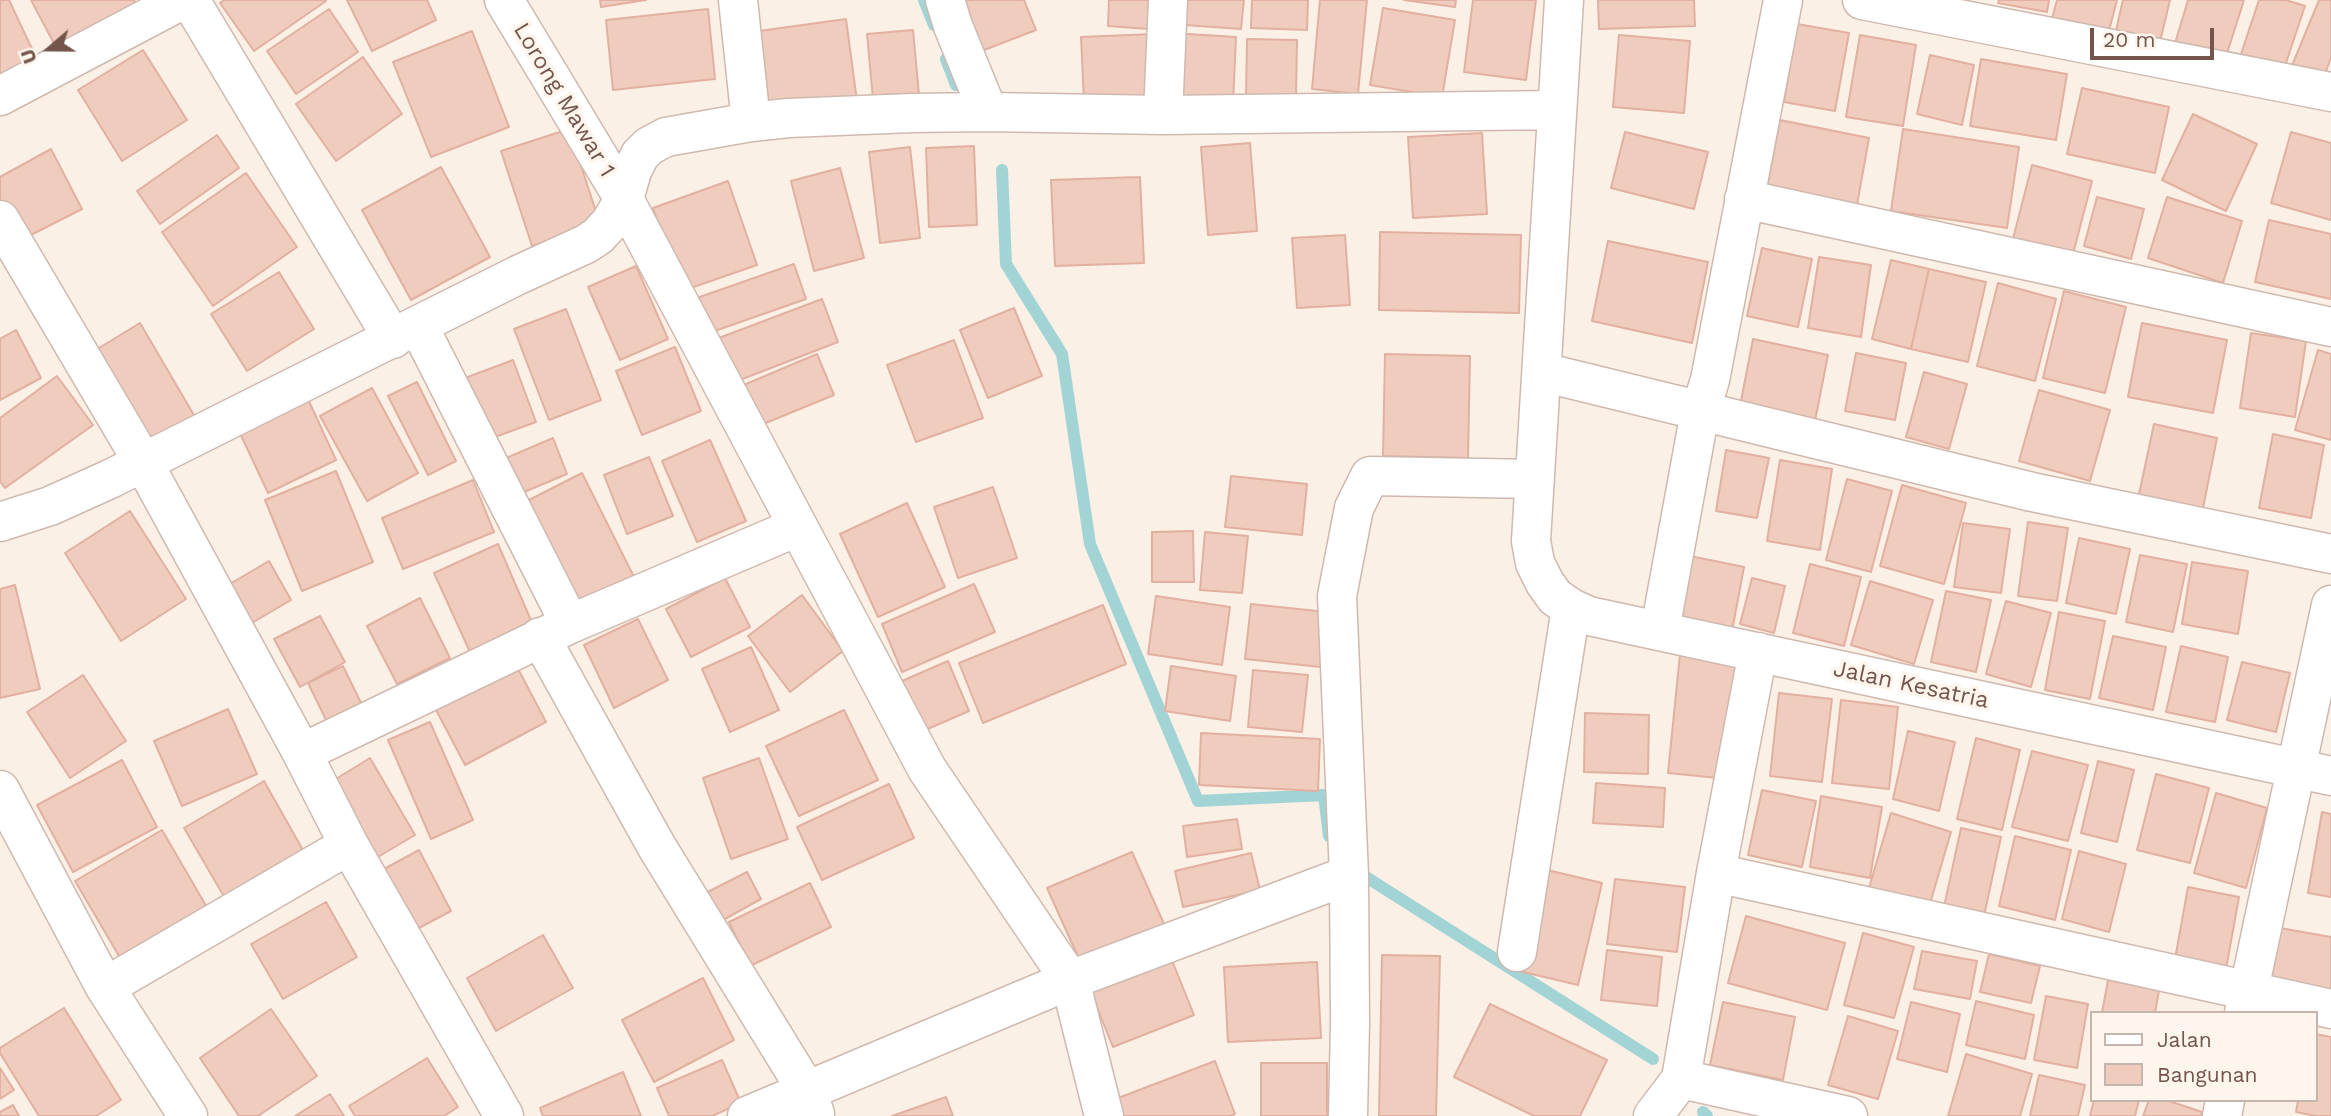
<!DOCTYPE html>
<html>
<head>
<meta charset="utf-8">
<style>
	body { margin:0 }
	#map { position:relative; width:2331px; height:1116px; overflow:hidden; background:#fbf0e6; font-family:"Work Sans",sans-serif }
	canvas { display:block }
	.legend { position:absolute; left:2090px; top:1011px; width:228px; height:91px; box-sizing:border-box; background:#fef5ec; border:2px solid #c6b5ac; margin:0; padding:9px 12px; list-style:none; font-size:21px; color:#73554c }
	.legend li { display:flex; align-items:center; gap:14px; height:35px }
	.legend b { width:35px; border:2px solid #c6b5ac }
	.north { position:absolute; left:14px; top:14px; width:70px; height:70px; -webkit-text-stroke:5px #fef5ec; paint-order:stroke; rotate:250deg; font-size:19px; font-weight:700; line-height:28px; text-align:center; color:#73554c }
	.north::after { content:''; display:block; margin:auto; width:24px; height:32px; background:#73554c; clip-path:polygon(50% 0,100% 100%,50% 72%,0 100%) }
	.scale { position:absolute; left:2090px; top:28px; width:124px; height:32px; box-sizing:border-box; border:4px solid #73554c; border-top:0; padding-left:9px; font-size:21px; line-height:24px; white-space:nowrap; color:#73554c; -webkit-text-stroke:5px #fef5ec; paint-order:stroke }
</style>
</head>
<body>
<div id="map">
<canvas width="2331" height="1116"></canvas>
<ul class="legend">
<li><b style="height:9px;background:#fff"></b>Jalan</li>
<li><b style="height:19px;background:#f0ccbe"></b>Bangunan</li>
</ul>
<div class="north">U</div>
<div class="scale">20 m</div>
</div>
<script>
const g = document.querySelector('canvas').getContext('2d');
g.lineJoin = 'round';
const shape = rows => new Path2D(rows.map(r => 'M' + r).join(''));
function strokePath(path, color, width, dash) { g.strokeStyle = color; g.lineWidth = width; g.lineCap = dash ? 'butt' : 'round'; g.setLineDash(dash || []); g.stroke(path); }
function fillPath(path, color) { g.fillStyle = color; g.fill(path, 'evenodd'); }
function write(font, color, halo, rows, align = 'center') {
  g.font = font + ' "Work Sans",sans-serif'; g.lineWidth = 7; g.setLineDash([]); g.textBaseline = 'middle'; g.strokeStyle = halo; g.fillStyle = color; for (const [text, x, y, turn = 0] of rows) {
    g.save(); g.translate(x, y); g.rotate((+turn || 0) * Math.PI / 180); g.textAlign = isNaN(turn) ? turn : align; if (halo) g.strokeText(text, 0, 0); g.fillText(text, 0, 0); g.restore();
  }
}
const stream = shape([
	[924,0,934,25],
	[946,59,956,85],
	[1002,170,1006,264,1062,354,1090,544,1198,801,1324,795,1329,836],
	[1355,870,1653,1059],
	[1703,1112,1707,1116]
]);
const building = shape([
	[3,0,9,0,41,68,0,87,0,1,3,0],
	[31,0,134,0,138,8,58,51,31,0],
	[224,0,326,0,326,1,254,51,220,3,224,0],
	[347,0,427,0,436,20,372,51,347,0],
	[600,0,646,0,601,7,600,0],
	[958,0,1024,0,1036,30,979,52,958,0],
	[1109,0,1151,0,1149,29,1108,26,1109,0],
	[1172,0,1244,0,1241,29,1170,24,1172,0],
	[1252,0,1308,0,1307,30,1251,28,1252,0],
	[1320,0,1367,0,1358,94,1312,89,1320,0],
	[1404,0,1456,0,1455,7,1404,0],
	[1473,0,1536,0,1526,80,1464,72,1473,0],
	[1598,0,1694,0,1695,26,1599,29,1598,0],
	[1999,0,2049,0,2047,12,1998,3,1999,0],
	[2057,0,2117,0,2107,38,2051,23,2057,0],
	[2123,0,2170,0,2159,46,2115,35,2123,0],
	[2188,0,2244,0,2223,66,2173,50,2188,0],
	[2259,0,2286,0,2305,6,2282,75,2239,60,2259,0],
	[2319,0,2331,0,2331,58,2322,81,2291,68,2319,0],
	[1383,8,1455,20,1442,97,1370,85,1383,8],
	[329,9,358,52,296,94,267,51,329,9],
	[708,9,715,79,613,90,606,20,708,9],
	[846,19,857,101,763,113,752,32,846,19],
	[1797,24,1849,33,1835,111,1784,102,1797,24],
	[913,30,919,95,873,99,867,34,913,30],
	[472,31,509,127,431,157,393,62,472,31],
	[1172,33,1236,37,1233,103,1169,100,1172,33],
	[1154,34,1157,99,1084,101,1081,37,1154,34],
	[1619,35,1690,41,1684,113,1613,107,1619,35],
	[1860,35,1916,45,1903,126,1846,117,1860,35],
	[1247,39,1297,40,1296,97,1246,97,1247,39],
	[143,50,187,120,122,161,78,90,143,50],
	[1930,55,1974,65,1962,125,1917,114,1930,55],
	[363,57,402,114,336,161,296,104,363,57],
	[1981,59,2067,74,2056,140,1970,126,1981,59],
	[2082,88,2169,107,2155,173,2067,154,2082,88],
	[2193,114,2257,144,2226,211,2162,180,2193,114],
	[1780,120,1869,138,1857,205,1767,187,1780,120],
	[569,129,600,224,532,246,501,151,569,129],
	[1903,129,2019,147,2007,228,1891,211,1903,129],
	[1625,132,1708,152,1694,209,1611,188,1625,132],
	[2291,132,2331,143,2331,220,2271,203,2291,132],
	[1482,133,1487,214,1413,218,1408,137,1482,133],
	[217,135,239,168,160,224,137,191,217,135],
	[1250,143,1257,231,1208,235,1201,147,1250,143],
	[974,146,977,225,929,227,926,148,974,146],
	[910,147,920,238,880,243,869,152,910,147],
	[51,149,82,209,21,240,0,200,0,177,51,149],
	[2032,165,2092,181,2073,254,2013,239,2032,165],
	[441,167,490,257,411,300,362,210,441,167],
	[840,168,864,258,814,271,791,181,840,168],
	[246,173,297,247,213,306,162,232,246,173],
	[1140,177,1144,263,1055,266,1051,180,1140,177],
	[728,181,757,265,682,291,653,208,728,181],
	[2097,197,2144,209,2131,259,2084,246,2097,197],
	[2167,197,2242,221,2223,283,2148,258,2167,197],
	[2269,220,2331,234,2331,299,2255,282,2269,220],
	[1380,232,1521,235,1519,313,1379,310,1380,232],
	[1345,235,1350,305,1297,308,1292,238,1345,235],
	[1608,241,1708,262,1692,343,1592,321,1608,241],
	[1762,248,1812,259,1798,327,1747,316,1762,248],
	[1819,257,1871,265,1861,337,1808,328,1819,257],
	[1891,260,1929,269,1911,349,1872,339,1891,260],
	[794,264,806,299,706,334,694,299,794,264],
	[636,266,668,339,620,360,588,287,636,266],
	[1929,269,1986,282,1968,362,1911,349,1929,269],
	[279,272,314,329,247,371,211,314,279,272],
	[1998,283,2056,299,2035,381,1977,366,1998,283],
	[2064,291,2126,307,2105,393,2043,378,2064,291],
	[822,299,838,342,727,385,711,341,822,299],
	[1014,308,1042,376,988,398,960,330,1014,308],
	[566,309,601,400,549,420,514,329,566,309],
	[140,323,198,422,152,450,94,351,140,323],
	[2142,323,2227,340,2213,413,2128,397,2142,323],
	[16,330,41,378,0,400,0,339,16,330],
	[2251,333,2306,341,2295,417,2240,408,2251,333],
	[1753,339,1828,355,1815,421,1740,406,1753,339],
	[954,340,983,418,916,442,887,365,954,340],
	[675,347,701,411,642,435,616,371,675,347],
	[2318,350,2331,354,2331,440,2295,430,2318,350],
	[1856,353,1906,363,1895,420,1845,411,1856,353],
	[817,354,834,395,756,427,739,387,817,354],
	[1385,354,1470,356,1468,458,1383,456,1385,354],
	[513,360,536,422,484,441,460,380,513,360],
	[1924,372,1967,384,1949,449,1906,437,1924,372],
	[57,376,93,425,5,488,0,481,0,418,57,376],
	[417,382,456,461,428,475,388,396,417,382],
	[372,388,418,473,367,501,320,416,372,388],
	[2039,390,2110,410,2090,481,2019,461,2039,390],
	[307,397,336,460,268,493,238,429,307,397],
	[2154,424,2217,438,2202,513,2138,499,2154,424],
	[2273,434,2324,445,2311,518,2259,508,2273,434],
	[553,438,567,474,512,497,497,462,553,438],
	[710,440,746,521,697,542,662,461,710,440],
	[1726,450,1769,458,1757,518,1716,511,1726,450],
	[649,457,673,516,627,534,604,475,649,457],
	[1780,460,1832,469,1820,550,1767,541,1780,460],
	[336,471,373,562,302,591,265,500,336,471],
	[582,473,635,579,580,606,527,501,582,473],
	[1231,476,1307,484,1302,535,1225,527,1231,476],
	[1847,479,1892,491,1871,572,1826,560,1847,479],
	[473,480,494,532,403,569,382,518,473,480],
	[1902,485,1966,503,1944,584,1880,566,1902,485],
	[993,487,1017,558,958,578,934,507,993,487],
	[907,503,945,587,878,617,840,534,907,503],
	[130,511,186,599,121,641,65,553,130,511],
	[2028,522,2068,528,2057,601,2018,596,2028,522],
	[1963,523,2010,529,2001,593,1954,587,1963,523],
	[1193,531,1194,582,1152,582,1152,532,1193,531],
	[1205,532,1248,536,1242,593,1200,590,1205,532],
	[2079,538,2130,549,2116,614,2066,603,2079,538],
	[498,544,533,625,470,652,434,573,498,544],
	[2140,555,2187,564,2173,632,2126,622,2140,555],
	[1690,556,1744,567,1732,631,1678,621,1690,556],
	[269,561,291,600,245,627,223,588,269,561],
	[2192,562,2248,571,2238,634,2182,624,2192,562],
	[1810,564,1861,577,1844,646,1793,633,1810,564],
	[725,578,750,627,691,657,666,609,725,578],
	[1752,578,1785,586,1774,633,1740,624,1752,578],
	[1870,581,1933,600,1914,664,1851,645,1870,581],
	[974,584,995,632,902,672,882,624,974,584],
	[15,585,40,689,0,698,0,589,15,585],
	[1946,591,1991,600,1976,672,1931,662,1946,591],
	[802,595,843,651,790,692,748,636,802,595],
	[1156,596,1230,607,1222,665,1148,654,1156,596],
	[420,598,450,658,397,684,367,626,420,598],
	[2006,601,2051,613,2031,687,1986,674,2006,601],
	[1251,604,1327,612,1321,667,1245,659,1251,604],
	[1103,605,1126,664,983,723,959,663,1103,605],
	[2059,612,2105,621,2090,699,2045,690,2059,612],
	[320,616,345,662,300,687,274,639,320,616],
	[638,619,668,680,614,708,584,645,638,619],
	[2113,636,2166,647,2153,710,2099,698,2113,636],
	[2181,646,2228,657,2215,722,2166,712,2181,646],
	[751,647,779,710,730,732,702,669,751,647],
	[1680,654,1740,661,1728,779,1668,773,1680,654],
	[948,661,969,711,923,731,902,681,948,661],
	[2242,662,2290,673,2276,732,2227,720,2242,662],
	[515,663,546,722,465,765,434,706,515,663],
	[343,666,364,709,329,726,308,683,343,666],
	[1171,666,1236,676,1230,721,1165,711,1171,666],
	[1253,670,1308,675,1302,732,1248,727,1253,670],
	[83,675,126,741,70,778,27,712,83,675],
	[1779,693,1832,699,1822,782,1770,776,1779,693],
	[1841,700,1898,707,1889,789,1832,783,1841,700],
	[228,709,257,774,182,806,154,741,228,709],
	[844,710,878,780,799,816,766,746,844,710],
	[1585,713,1649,715,1648,774,1584,772,1585,713],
	[430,722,473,820,431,839,388,740,430,722],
	[1908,731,1955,742,1939,811,1893,799,1908,731],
	[1201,733,1320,739,1318,791,1199,785,1201,733],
	[1976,738,2020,750,2002,830,1957,819,1976,738],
	[2032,751,2088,765,2068,841,2012,827,2032,751],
	[370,758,415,835,376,858,331,782,370,758],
	[759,758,788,839,731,859,703,778,759,758],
	[122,760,157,827,73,872,37,805,122,760],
	[2098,761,2134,770,2117,842,2081,833,2098,761],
	[2156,774,2209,788,2190,863,2137,850,2156,774],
	[264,781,308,859,229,905,184,828,264,781],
	[1596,783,1665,788,1663,827,1593,823,1596,783],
	[889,784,914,838,822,880,797,827,889,784],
	[1762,790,1816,801,1802,867,1748,855,1762,790],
	[2216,793,2267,808,2246,888,2194,873,2216,793],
	[1821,796,1882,807,1870,878,1810,867,1821,796],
	[2322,812,2331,814,2331,897,2308,893,2322,812],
	[1891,813,1951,832,1929,907,1869,888,1891,813],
	[1237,819,1242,849,1187,857,1183,826,1237,819],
	[1961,828,2001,837,1984,916,1944,907,1961,828],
	[162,830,212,916,126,968,75,881,162,830],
	[2015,836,2071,850,2055,920,1999,906,2015,836],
	[419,850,451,911,417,929,384,869,419,850],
	[2079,851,2126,864,2109,932,2062,919,2079,851],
	[1132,852,1164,924,1080,961,1047,888,1132,852],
	[1251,853,1260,890,1183,907,1175,871,1251,853],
	[1543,869,1602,883,1578,985,1519,971,1543,869],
	[747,872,761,899,714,925,698,897,747,872],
	[1615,879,1685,887,1677,952,1607,944,1615,879],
	[810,883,831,927,750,966,729,922,810,883],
	[2188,887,2239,897,2226,969,2175,959,2188,887],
	[326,902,357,957,283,999,251,944,326,902],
	[1746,916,1845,943,1827,1010,1728,983,1746,916],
	[2280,928,2331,937,2331,991,2271,980,2280,928],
	[1863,933,1914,947,1894,1018,1844,1005,1863,933],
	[543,935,573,988,496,1031,467,978,543,935],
	[1607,950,1662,957,1657,1006,1601,1000,1607,950],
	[1922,951,1977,961,1970,999,1914,989,1922,951],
	[1989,954,2040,966,2031,1003,1980,992,1989,954],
	[1382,955,1440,956,1436,1116,1379,1116,1382,955],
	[1171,958,1194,1015,1113,1047,1090,990,1171,958],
	[1317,962,1321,1038,1228,1042,1224,967,1317,962],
	[703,978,734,1040,654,1082,622,1020,703,978],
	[2108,980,2159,990,2155,1013,2102,1013,2108,980],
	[2046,996,2088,1004,2077,1068,2034,1060,2046,996],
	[1976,1001,2034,1015,2025,1059,1966,1045,1976,1001],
	[1723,1002,1795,1017,1783,1080,1710,1065,1723,1002],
	[1911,1002,1960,1014,1947,1072,1897,1059,1911,1002],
	[1490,1004,1607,1060,1580,1116,1534,1116,1454,1077,1490,1004],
	[64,1008,121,1100,96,1116,39,1116,0,1053,0,1048,64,1008],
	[271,1009,317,1076,258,1116,239,1116,200,1058,271,1009],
	[1848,1016,1898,1031,1878,1099,1828,1085,1848,1016],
	[2315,1034,2331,1037,2331,1116,2316,1116,2296,1112,2298,1100,2315,1100,2315,1034],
	[1966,1054,2032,1074,2020,1116,1948,1116,1966,1054],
	[427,1058,458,1107,444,1116,355,1116,349,1106,427,1058],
	[722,1060,741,1103,712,1116,669,1116,657,1088,722,1060],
	[1215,1061,1235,1114,1230,1116,1119,1116,1113,1100,1215,1061],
	[1261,1063,1327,1063,1327,1116,1261,1116,1261,1063],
	[0,1068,14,1090,0,1099,0,1068],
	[623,1072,641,1116,543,1116,540,1108,623,1072],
	[2039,1075,2085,1085,2078,1116,2030,1116,2039,1075],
	[330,1094,344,1116,295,1116,330,1094],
	[946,1097,953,1116,892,1116,946,1097],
	[2094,1100,2139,1100,2135,1116,2090,1116,2094,1100],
	[2149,1100,2166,1100,2202,1112,2201,1116,2143,1116,2149,1100],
	[13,1105,19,1116,0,1116,0,1112,13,1105]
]);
const minor = shape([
	[190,0,393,339],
	[504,0,624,199,927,769,1070,980,1104,1116],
	[738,0,751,122],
	[945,0,953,26,988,112],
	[1564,0,1531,541,1535,563,1545,583,1555,597,1571,608,1589,616,2331,776],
	[1862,0,2331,92],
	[0,96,182,0],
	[1163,115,1168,0],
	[1744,199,2331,327],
	[0,220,143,462,302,753,349,845,504,1116],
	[418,325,570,624],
	[1542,372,2032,492,2331,554],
	[0,522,50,506,110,479,518,275,586,244,598,236,610,223,624,199,632,171,640,155,649,146,666,137,751,122,789,118,912,113,988,112,1163,115,1557,110],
	[1660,630,1700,412,1710,380,1783,0],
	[540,637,657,847,807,1091,815,1114],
	[302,753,570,624,797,527],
	[0,790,105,987,188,1116],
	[1716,873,2331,1009],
	[1517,952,1571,608],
	[105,987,349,845],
	[2244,1013,2331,605],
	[1681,1079,1848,1116],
	[747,1116,1070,980,1349,875],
	[1348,1116,1350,1023,1349,875,1337,596,1354,508,1370,476,1535,479],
	[1653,1116,1681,1079,1716,873,1758,652],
	[2222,1116,2225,1100]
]);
const streetNames = [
	["Lorong Mawar 1",564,100,59],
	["Jalan Kesatria",1911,685,12]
];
strokePath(stream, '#a2d4d6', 12);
fillPath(building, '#f0ccbe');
strokePath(building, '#e2b0a0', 2);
strokePath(minor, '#cfb9af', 41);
strokePath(minor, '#fff', 38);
write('23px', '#73554c', '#fef5ec', streetNames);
</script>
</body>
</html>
